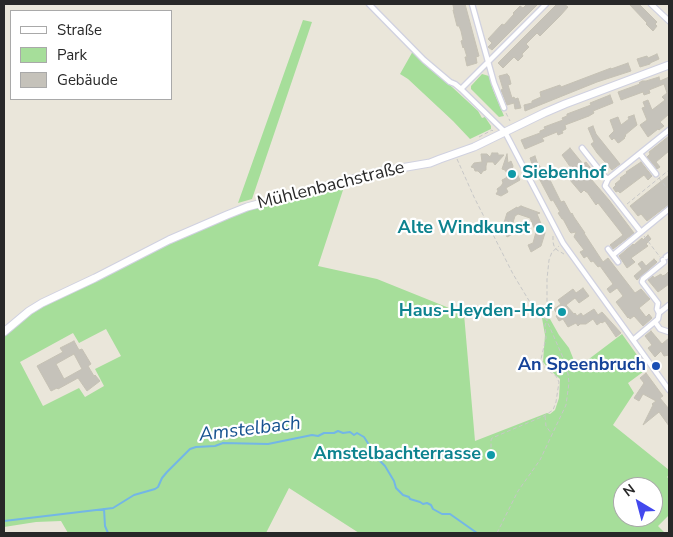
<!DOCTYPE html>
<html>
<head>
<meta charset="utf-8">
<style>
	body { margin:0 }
	#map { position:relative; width:673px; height:537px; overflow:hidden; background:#eae6da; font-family:"Nunito Sans",sans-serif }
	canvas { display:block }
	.frame { position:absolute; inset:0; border:5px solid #282828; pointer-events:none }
	.legend { position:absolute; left:10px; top:10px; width:162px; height:90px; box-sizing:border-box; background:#fff; border:1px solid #a9a9a9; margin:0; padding:6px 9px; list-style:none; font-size:15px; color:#282828 }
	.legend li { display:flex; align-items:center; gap:10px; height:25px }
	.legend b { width:25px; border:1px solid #a9a9a9 }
	.north { position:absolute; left:613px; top:477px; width:50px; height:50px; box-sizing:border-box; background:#fff; border:1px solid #a9a9a9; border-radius:50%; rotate:323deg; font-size:14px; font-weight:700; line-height:20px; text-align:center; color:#282828 }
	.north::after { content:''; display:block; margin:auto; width:18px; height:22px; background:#4349ee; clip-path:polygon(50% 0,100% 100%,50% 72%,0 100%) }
</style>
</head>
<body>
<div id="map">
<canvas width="673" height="537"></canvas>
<div class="frame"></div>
<ul class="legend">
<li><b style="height:6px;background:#fff"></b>Straße</li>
<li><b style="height:14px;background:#a6de9a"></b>Park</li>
<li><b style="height:14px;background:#c5c2ba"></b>Gebäude</li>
</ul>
<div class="north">N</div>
</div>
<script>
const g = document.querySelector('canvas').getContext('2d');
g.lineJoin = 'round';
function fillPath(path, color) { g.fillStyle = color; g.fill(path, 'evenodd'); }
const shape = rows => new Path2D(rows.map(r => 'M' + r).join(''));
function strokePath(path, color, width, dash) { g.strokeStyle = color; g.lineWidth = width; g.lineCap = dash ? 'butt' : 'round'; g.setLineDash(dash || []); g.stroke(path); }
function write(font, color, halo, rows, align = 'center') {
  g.font = font + ' "Nunito Sans",sans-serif'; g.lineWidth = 4.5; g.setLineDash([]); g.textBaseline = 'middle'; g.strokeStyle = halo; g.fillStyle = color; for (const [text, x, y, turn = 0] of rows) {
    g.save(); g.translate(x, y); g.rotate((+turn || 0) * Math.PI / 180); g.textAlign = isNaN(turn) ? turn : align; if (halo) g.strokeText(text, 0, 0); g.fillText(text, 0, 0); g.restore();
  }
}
const green = shape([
	[303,20,312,22,252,199,238,203],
	[413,51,478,111,482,118,485,117,491,126,491,129,470,139,453,121,408,79,400,74],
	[482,74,489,76,493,90,504,116,499,117,471,89,471,86],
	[345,184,318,266,377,279,464,314,475,441,547,413,550,414,555,410,559,398,560,379,549,369,543,362,545,335,542,318,550,319,559,335,569,348,577,368,622,334,647,369,628,383,634,393,613,425,669,470,669,475,667,477,669,479,669,515,658,526,665,533,359,533,289,488,266,533,68,533,61,521,36,522,4,527,4,335,31,313,170,242,251,208],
	[106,329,121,356,95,369,104,386,85,397,79,388,43,406,20,362,73,333,79,343],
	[623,487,653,487,653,517,623,517]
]);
const stream = shape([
	[104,509,105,526,108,533],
	[4,521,113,508,134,495,155,489,158,487,162,478,167,472,190,449,196,447,215,446,223,443,268,444,312,435,318,436,324,433,334,433,338,431,343,433,350,432,354,435,357,433,364,437,378,459,385,466,394,481,396,488,403,495,409,497,410,499,420,502,423,504,427,503,431,505,433,509,442,514,450,514,477,533]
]);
const building = shape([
	[454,4,465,4,479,56,476,57,477,63,467,66,465,57,467,57,464,47,463,48,461,41,463,40,461,31,459,26,457,26,453,10,454,10,453,5,454,4],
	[527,4,538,4,492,50,488,47,492,43,488,39,502,24,504,25,514,14,513,13,520,6,523,8,527,4],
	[557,4,564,4,568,7,560,16,540,36,537,33,526,44,529,47,522,54,523,56,518,61,514,57,503,68,498,63,557,4],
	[629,4,639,4,657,22,655,24,657,26,653,31,646,24,647,23,629,4],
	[657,54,659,59,650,63,650,64,640,67,637,59,647,56,648,58,657,54],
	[628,63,631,71,597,82,525,111,524,105,532,103,532,101,541,97,540,92,560,85,561,87,611,68,611,69,628,63],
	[507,74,509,76,511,84,508,85,512,98,514,97,515,99,518,98,521,108,515,109,514,103,507,105,501,90,503,89,499,76,507,74],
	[659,77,660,81,669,77,669,114,660,122,664,126,659,130,658,129,648,137,640,125,647,120,642,108,645,107,643,102,648,100,652,110,665,100,662,97,667,93,664,84,649,90,650,93,644,95,643,92,621,100,618,92,640,84,639,83,642,81,646,81,659,77],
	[610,95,613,103,593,111,594,113,589,116,565,125,566,129,562,131,563,133,558,135,557,132,542,138,544,141,525,149,521,140,540,133,540,131,545,129,544,127,563,120,562,118,567,116,567,114,591,105,590,103,610,95],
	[634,115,637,125,625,135,626,136,624,137,625,138,620,142,618,143,614,138,612,140,609,136,614,131,610,120,618,117,621,125,629,119,628,117,634,115],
	[593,126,596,134,620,164,612,170,597,153,591,144,594,142,588,128,593,126],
	[669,136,669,151,656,162,660,167,657,169,647,157,650,154,649,152,669,136],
	[570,148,583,164,586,162,596,175,591,179,609,200,634,233,613,249,610,245,623,235,598,203,596,205,587,192,586,192,584,190,581,193,564,173,571,168,562,155,570,148],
	[492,153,498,153,498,155,504,155,495,165,493,162,487,162,486,166,486,170,483,171,481,174,478,171,475,171,474,168,471,167,474,163,482,162,481,154,487,154,490,157,492,153],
	[507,154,508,163,511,161,513,166,512,170,516,171,520,180,506,188,508,192,501,196,496,194,498,191,497,189,501,186,503,183,502,180,506,178,508,175,505,170,502,169,507,154],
	[535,156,538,165,539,165,542,170,544,169,546,174,547,174,561,202,564,201,571,214,572,213,574,217,585,233,584,233,603,262,608,258,635,293,641,289,650,299,639,308,646,317,649,314,652,318,643,326,634,316,630,319,629,317,628,318,616,302,623,296,617,288,610,293,607,289,613,284,600,266,598,267,593,261,591,262,587,256,584,258,580,252,584,250,574,237,576,232,571,233,570,232,563,219,562,219,558,213,560,212,553,200,551,201,533,167,530,158,535,156],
	[641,162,652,176,648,180,644,175,620,193,618,191,616,192,613,188,616,185,615,184,621,179,620,178,627,173,626,172,641,162],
	[669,175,669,204,647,221,641,214,638,216,630,206,669,175],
	[521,206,540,213,537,214,545,233,541,246,531,252,528,245,533,243,536,232,530,218,518,214,515,216,511,229,513,234,507,237,504,231,505,230,503,226,507,213,517,207,517,208,521,206],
	[648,235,651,239,646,244,648,246,631,258,635,262,627,268,619,256,633,244,634,245,642,238,643,240,648,235],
	[654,259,657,262,637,280,634,276,642,269,638,264,642,261,646,266,654,259],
	[669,271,669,284,658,292,648,280,653,276,654,278,661,274,662,276,665,275,669,271],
	[583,288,589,296,579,303,575,298,566,305,574,314,575,313,577,316,581,313,583,316,594,309,598,315,602,312,621,333,616,337,605,321,602,323,601,322,597,325,593,319,586,324,580,324,578,326,576,323,568,327,563,319,559,321,556,316,558,315,554,309,561,304,558,300,573,289,576,293,583,288],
	[651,331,662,344,669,338,669,355,664,356,661,351,655,357,648,348,652,345,645,336,651,331],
	[74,341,79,350,82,349,91,364,88,366,94,376,95,375,100,381,87,391,78,378,58,389,57,388,51,391,37,366,63,352,60,348,74,341],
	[74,354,82,369,64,379,56,364,74,354],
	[646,373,663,396,660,398,669,409,669,426,659,412,643,425,653,405,652,404,656,401,643,394,639,401,634,398,644,383,640,378,646,373]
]);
const path = shape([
	[506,113,510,121],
	[479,137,492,130,493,131],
	[457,159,474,197,513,274,531,304,541,313,547,321,545,325,546,338,541,359,542,362,546,369,556,376,559,382,556,402,553,410,544,416,492,438,491,440,491,455],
	[659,178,669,191],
	[627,204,669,170],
	[553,236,553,242,554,246,557,250,564,254],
	[644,236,660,257],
	[545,416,546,426,551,433],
	[497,533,518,491,540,460,566,405,569,383,568,374,565,362,547,321,547,279,549,260,552,252,559,246]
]);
const street = shape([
	[369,4,424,60,450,82,455,84,461,89,505,132,563,243,669,390],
	[472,4,494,83,504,108],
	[651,4,669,21],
	[461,89,546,4],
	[582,148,604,176,608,179],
	[640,154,656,174],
	[641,232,605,186,608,179,669,130],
	[608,249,618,262],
	[613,255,669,209],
	[666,257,669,255],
	[659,313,657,309,658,303,642,282,643,279,664,262,663,260],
	[655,322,660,329,669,332],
	[633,340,658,319,659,313,669,305]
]);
const secondary = shape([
	[4,332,29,311,42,303,95,278,169,240,227,215,247,207,383,171,430,163,440,159,474,147,544,113,565,104,669,65]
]);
const markers = [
	[512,174,5,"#0f9aa8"],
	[540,229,5,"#0f9aa8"],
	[562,312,5,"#0f9aa8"],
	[656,366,5,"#1a4fb4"],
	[491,455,5,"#0f9aa8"]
];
const cultureNames = [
	["Siebenhof",522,174,"left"],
	["Alte Windkunst",530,229],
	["Haus-Heyden-Hof",552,312],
	["Amstelbachterrasse",481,455]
];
const streetNames = [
	["Mühlenbachstraße",331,186,-14]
];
const transitNames = [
	["An Speenbruch",646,366]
];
const waterNames = [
	["Amstelbach",250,430,-7]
];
fillPath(green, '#a6de9a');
strokePath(stream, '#73b6e6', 2);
fillPath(building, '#c5c2ba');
strokePath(building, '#c5c1b4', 1);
strokePath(street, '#d0d1e0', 7);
strokePath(secondary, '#d0d1e0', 9);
strokePath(path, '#c7c7c7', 1, [4, 2.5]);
strokePath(street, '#fff', 4.5);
strokePath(secondary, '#fff', 7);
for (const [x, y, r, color] of markers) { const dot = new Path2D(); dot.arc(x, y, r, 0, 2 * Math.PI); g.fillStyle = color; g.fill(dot); strokePath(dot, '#fff', 2); }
write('bold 18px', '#0d838f', '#fff', cultureNames, 'right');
write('18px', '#282828', '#fff', streetNames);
write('bold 18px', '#164399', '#fff', transitNames, 'right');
write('italic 19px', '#15528f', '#fff', waterNames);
</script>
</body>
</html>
